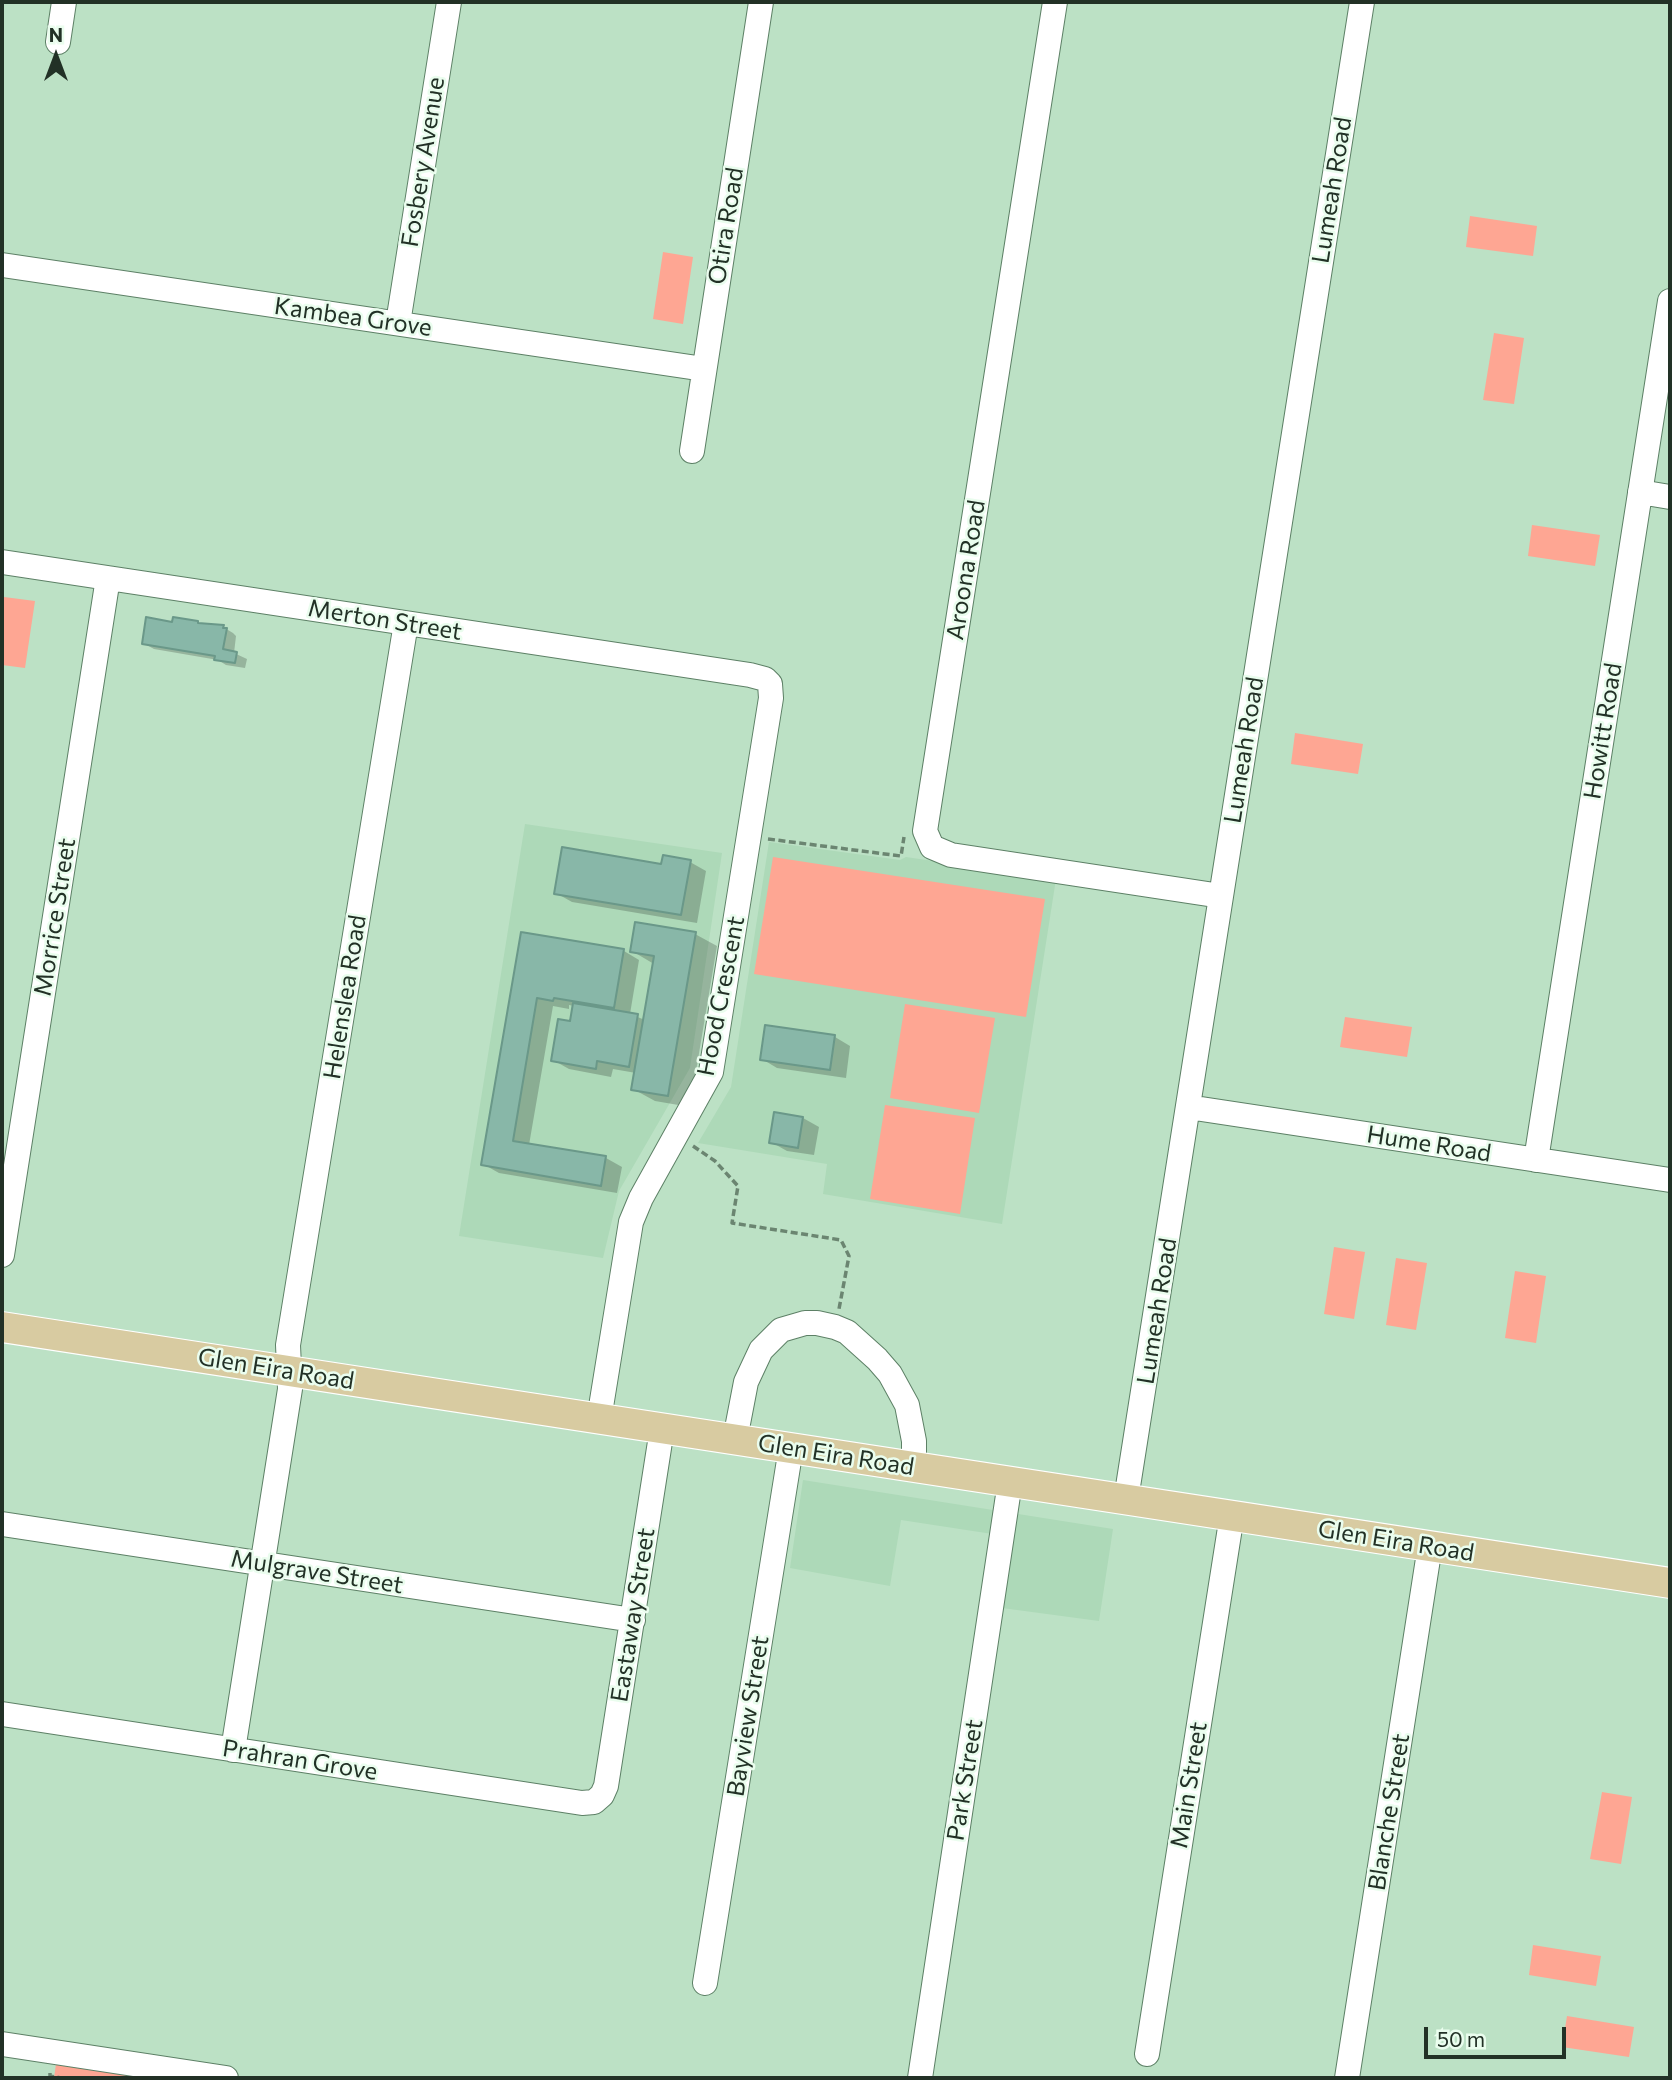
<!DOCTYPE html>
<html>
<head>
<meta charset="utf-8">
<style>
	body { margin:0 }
	#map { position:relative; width:1672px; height:2080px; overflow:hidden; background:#bce1c5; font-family:Commissioner,sans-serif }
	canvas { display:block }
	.frame { position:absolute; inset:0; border:4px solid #223126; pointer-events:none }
	.north { position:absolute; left:21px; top:21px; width:70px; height:70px; -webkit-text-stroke:5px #eafdee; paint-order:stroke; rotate:0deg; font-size:19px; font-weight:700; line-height:28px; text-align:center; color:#223126 }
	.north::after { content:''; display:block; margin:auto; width:24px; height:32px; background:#223126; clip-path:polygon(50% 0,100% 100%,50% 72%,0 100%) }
	.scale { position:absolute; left:1424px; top:2027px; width:142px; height:32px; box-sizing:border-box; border:4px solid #223126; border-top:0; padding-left:9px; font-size:21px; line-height:24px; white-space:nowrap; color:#223126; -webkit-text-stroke:5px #eafdee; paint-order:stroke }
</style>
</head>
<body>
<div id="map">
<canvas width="1672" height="2080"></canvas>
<div class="frame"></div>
<div class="north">N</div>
<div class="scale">50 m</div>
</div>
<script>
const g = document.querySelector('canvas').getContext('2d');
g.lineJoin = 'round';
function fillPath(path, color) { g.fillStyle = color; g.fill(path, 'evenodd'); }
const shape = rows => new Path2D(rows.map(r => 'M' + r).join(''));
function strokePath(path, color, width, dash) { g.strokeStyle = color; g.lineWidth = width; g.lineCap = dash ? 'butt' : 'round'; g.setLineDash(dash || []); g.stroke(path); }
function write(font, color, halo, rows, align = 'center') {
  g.font = font + ' Commissioner,sans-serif'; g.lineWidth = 5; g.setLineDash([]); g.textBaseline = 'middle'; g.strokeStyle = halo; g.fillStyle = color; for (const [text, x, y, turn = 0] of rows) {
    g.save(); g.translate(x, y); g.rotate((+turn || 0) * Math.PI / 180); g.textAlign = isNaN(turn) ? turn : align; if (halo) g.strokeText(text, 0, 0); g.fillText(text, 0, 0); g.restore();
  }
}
const built = shape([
	[525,824,722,853,690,1068,619,1191,603,1258,459,1236],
	[769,842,900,860,906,857,1056,879,1002,1224,823,1194,827,1164,698,1143,731,1087],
	[803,1480,1113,1529,1099,1621,1002,1608,1012,1537,901,1520,890,1586,790,1568]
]);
const green = shape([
	[1470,216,1537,226,1533,256,1466,247],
	[663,252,693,257,683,324,653,319],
	[1494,333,1524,338,1514,404,1483,400],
	[1532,525,1600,535,1595,566,1528,556],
	[4,597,35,601,25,668,2,665],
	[1295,733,1363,744,1358,774,1291,764],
	[773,857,1045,899,1026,1017,754,974],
	[905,1004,995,1018,979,1113,890,1098],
	[1345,1017,1412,1027,1407,1057,1340,1047],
	[885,1105,975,1118,960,1214,870,1199],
	[1334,1247,1365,1252,1354,1319,1324,1314],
	[1396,1258,1427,1263,1416,1330,1386,1325],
	[1515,1271,1546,1276,1536,1343,1505,1338],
	[1602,1792,1632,1797,1621,1864,1590,1859],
	[1533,1945,1601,1956,1596,1986,1529,1975],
	[1567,2016,1634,2027,1629,2057,1562,2047],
	[56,2064,151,2078,54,2078]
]);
const shadow = shape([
	[197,622,203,625,223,627,233,633,236,636,234,653,247,659,245,668,226,665,218,660,154,649,143,643,174,624],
	[690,862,706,871,697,923,572,902,556,893,663,866],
	[522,934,624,951,639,960,630,1014,645,1020,654,964,632,951,695,934,717,946,690,1107,655,1101,633,1089,636,1073,613,1069,611,1077,569,1069,553,1060,571,1023,574,1006,569,1005,569,1009,553,1006,529,1145,606,1158,622,1167,617,1193,499,1173,483,1164],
	[835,1037,850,1046,846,1078,777,1068,762,1059],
	[803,1118,819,1127,814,1155,787,1151,771,1142]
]);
const building = shape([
	[146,617,172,622,173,617,198,621,198,623,224,625,223,628,227,628,223,649,237,652,235,663,214,660,215,656,142,644,146,617],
	[562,847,661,864,663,855,691,860,681,915,554,894,562,847],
	[635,922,696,932,668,1096,631,1090,654,956,630,952,635,922],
	[521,932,624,949,614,1008,554,998,553,1001,537,998,513,1141,606,1156,601,1186,481,1165,521,932],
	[573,1003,638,1014,629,1067,597,1061,596,1069,551,1061,558,1019,570,1021,573,1003],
	[765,1025,835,1035,830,1070,760,1060,765,1025],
	[774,1112,803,1117,798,1148,769,1143,774,1112]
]);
const path = shape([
	[768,839,901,856,904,837],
	[693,1146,715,1161,738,1186,732,1223,841,1240,849,1256,839,1309],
	[50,2073,50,2076,61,2078]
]);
const minor = shape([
	[1055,2,925,831,932,847,951,855,1221,896],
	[58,42,64,2],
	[2,265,704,369],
	[398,323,449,2],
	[692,451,761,2],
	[1640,492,1670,497],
	[2,562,750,675,765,679,770,684,771,698,711,1072,641,1198,631,1222,599,1419],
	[1188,1107,1670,1180],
	[1536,1160,1670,301],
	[2,1255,108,578],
	[735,1439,746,1382,761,1350,781,1330,805,1323,817,1323,835,1327,847,1332,877,1359,890,1374,907,1405,914,1441,914,1467],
	[1126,1499,1362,2],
	[2,1524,633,1620],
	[2,1714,582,1803,594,1802,602,1795,606,1786,662,1429],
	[233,1750,290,1389,288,1345,406,623],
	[705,1983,791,1448],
	[2,2044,226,2078],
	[1147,2054,1232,1515],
	[920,2078,1010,1482],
	[1347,2078,1430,1546]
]);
const major = shape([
	[2,1327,1670,1583]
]);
const streetNames = [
	["Fosbery Avenue",423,162,-81],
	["Lumeah Road",1332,190,-81],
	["Otira Road",726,226,-81],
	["Kambea Grove",353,317,8],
	["Aroona Road",966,570,-81],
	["Merton Street",385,620,9],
	["Howitt Road",1603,731,-81],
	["Lumeah Road",1244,750,-81],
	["Morrice Street",55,917,-81],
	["Hood Crescent",721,996,-79],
	["Helenslea Road",345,997,-81],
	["Hume Road",1429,1144,9],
	["Lumeah Road",1157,1311,-81],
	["Glen Eira Road",276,1369,9],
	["Glen Eira Road",836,1455,9],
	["Glen Eira Road",1396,1541,9],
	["Mulgrave Street",317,1572,9],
	["Eastaway Street",633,1615,-81],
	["Bayview Street",748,1716,-81],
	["Prahran Grove",300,1760,9],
	["Park Street",965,1780,-81],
	["Main Street",1189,1785,-81],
	["Blanche Street",1389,1812,-81]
];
fillPath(built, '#add9b8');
fillPath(green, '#fea693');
fillPath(shadow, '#0003');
fillPath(building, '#88b7a8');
strokePath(building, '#6a9889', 2);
strokePath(minor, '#5d8066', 26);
strokePath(major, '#fff', 32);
strokePath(path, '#6b8571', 3.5, [7, 3.5]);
strokePath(minor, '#fff', 24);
strokePath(major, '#d8cba1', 30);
write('24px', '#223126', '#eafdee', streetNames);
</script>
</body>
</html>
